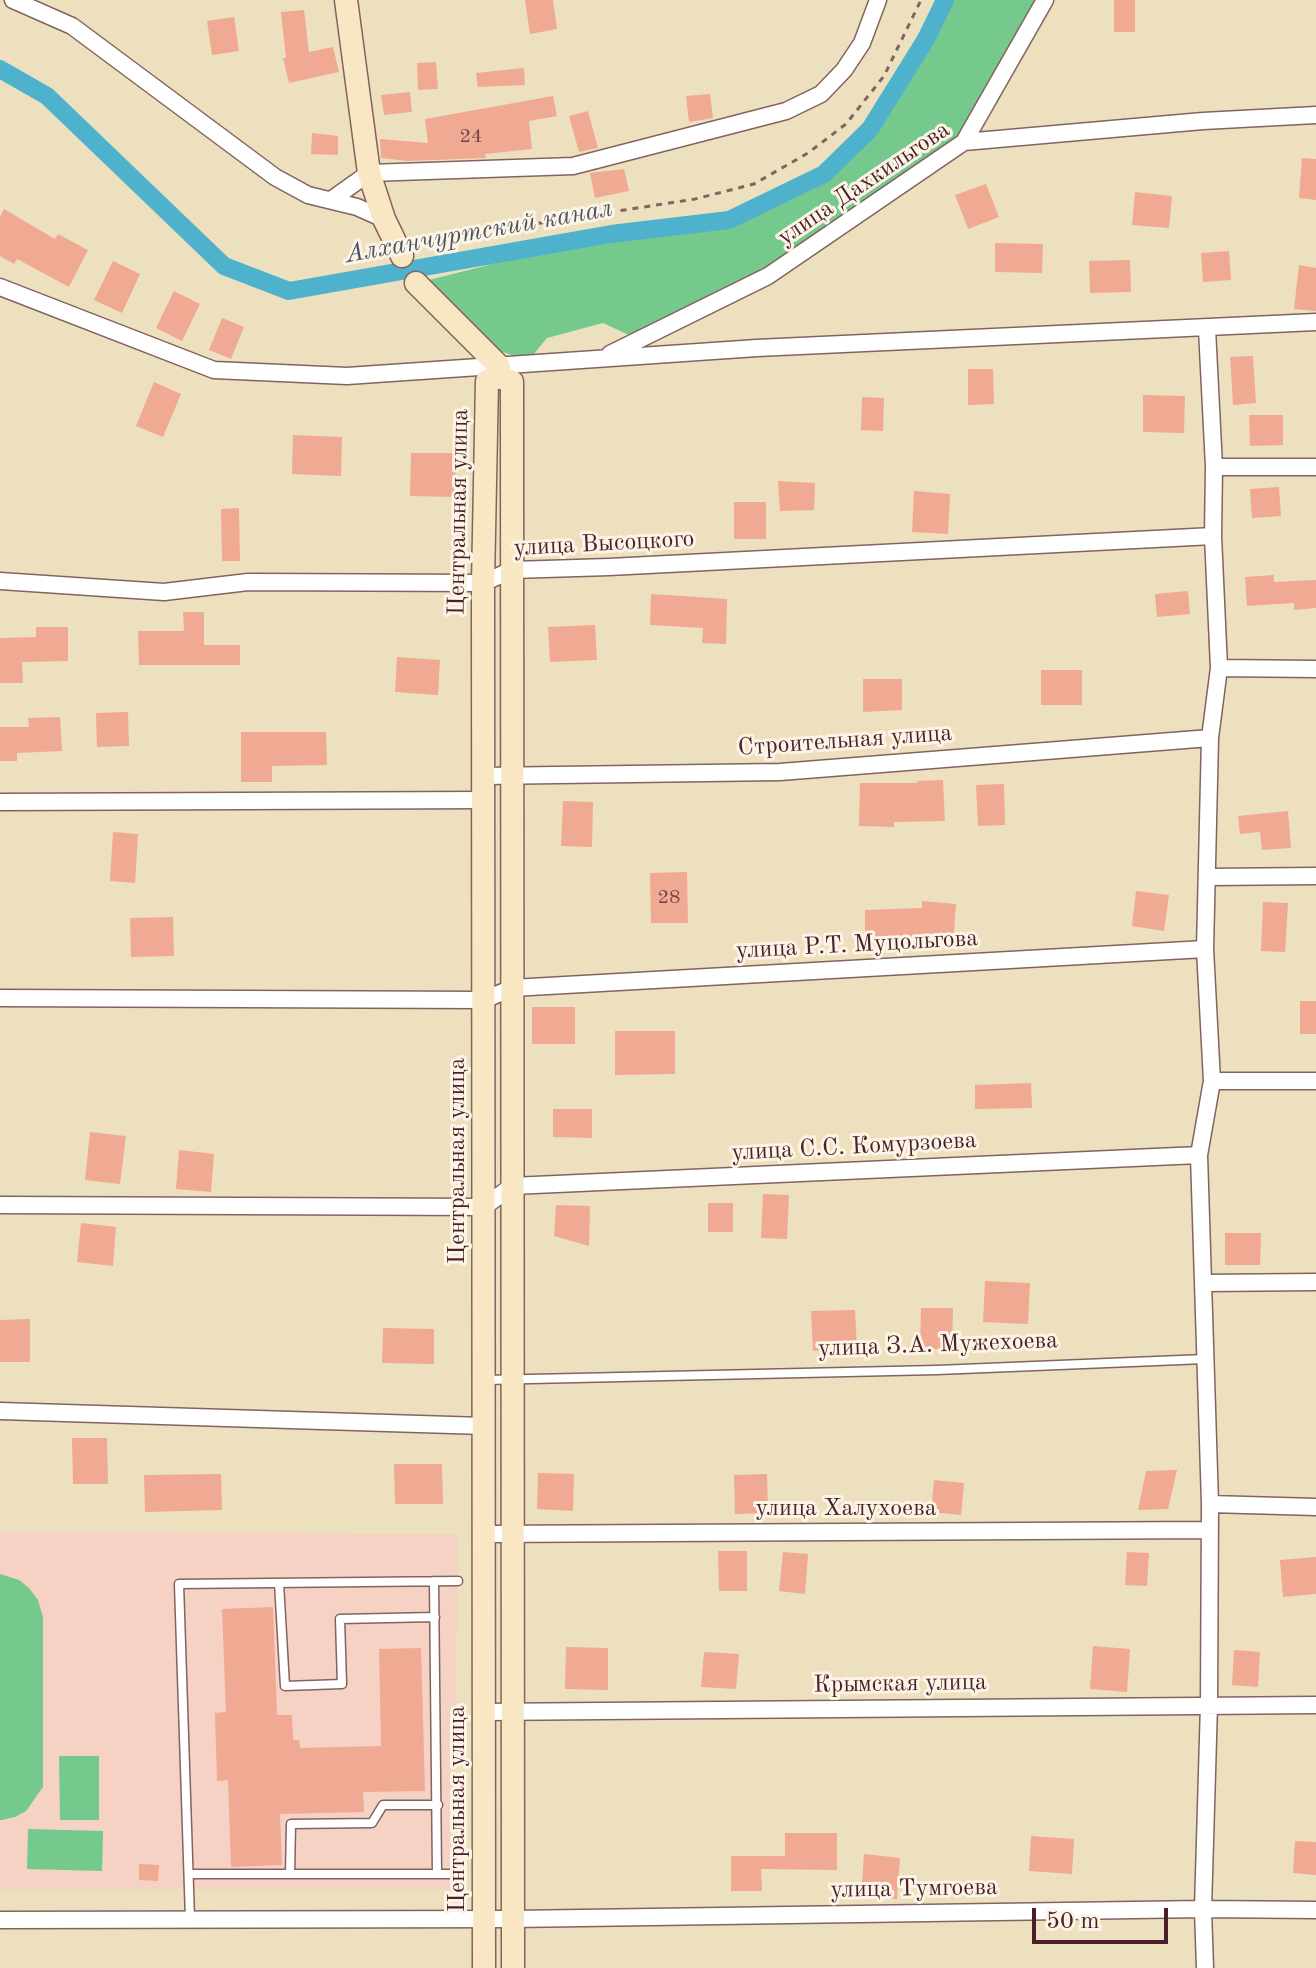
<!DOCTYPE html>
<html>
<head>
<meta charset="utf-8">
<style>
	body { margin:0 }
	#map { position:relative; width:1316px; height:1968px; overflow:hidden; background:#ede0bf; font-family:"Old Standard TT",serif }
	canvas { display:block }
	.scale { position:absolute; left:1032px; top:1908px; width:136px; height:36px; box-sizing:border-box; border:4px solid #4a1f2b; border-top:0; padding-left:10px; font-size:24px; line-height:28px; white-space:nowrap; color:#4a1f2b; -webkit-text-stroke:6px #fcf5e5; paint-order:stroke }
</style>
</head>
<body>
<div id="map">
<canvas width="1316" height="1968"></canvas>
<div class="scale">50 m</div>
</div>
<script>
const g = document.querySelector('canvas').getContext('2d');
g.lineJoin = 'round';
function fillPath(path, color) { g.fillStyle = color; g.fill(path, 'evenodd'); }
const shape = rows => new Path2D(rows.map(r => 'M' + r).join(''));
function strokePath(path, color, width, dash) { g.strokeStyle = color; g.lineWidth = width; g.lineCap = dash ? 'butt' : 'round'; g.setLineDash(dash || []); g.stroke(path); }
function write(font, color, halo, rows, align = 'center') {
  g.font = font + ' "Old Standard TT",serif'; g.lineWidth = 6; g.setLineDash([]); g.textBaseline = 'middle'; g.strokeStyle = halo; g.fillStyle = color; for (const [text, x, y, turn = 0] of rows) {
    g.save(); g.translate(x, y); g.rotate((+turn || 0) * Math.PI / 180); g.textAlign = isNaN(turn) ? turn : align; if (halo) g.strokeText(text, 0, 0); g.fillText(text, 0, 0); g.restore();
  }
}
const built = shape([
	[0,1532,458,1534,454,1889,0,1889]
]);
const green = shape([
	[945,0,1045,0,964,142,768,276,631,336,603,323,547,338,533,355,514,356,492,348,425,281,611,234,729,219,824,174,870,130,926,39],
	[0,1574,19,1580,29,1588,38,1600,43,1617,43,1787,26,1811,15,1817,2,1820,0,1820],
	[59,1756,99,1756,99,1820,60,1820],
	[28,1829,103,1831,102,1871,27,1869]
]);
const canal = shape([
	[0,69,47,96,224,266,289,291,611,234,729,220,824,174,870,129,926,39,945,0]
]);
const building = shape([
	[525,0,553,0,557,29,530,34],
	[1114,0,1135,0,1135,32,1114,32],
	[304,10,309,52,333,47,339,72,289,83,283,58,286,58,281,12],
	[234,17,239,51,212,55,207,21],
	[436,62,438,89,418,90,417,63],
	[524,68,525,85,478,87,476,73],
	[410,92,412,112,384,115,381,95],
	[710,94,713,118,689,122,686,96],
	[553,96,557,116,529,121,532,149,485,154,486,158,408,161,381,158,380,139,428,143,425,119],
	[588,111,598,148,579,152,569,116],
	[312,133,338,136,338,155,311,154],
	[1302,158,1316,159,1316,200,1299,198],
	[624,169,629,191,595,198,590,173],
	[986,184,999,217,968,229,955,195],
	[1135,192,1172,196,1169,228,1132,225],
	[4,209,55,239,58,234,88,250,69,287,17,259,14,264,0,256,0,217],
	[995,243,1043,244,1042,273,995,272],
	[1229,251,1231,280,1203,282,1201,253],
	[1130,260,1131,292,1090,293,1089,261],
	[113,261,140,274,122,313,94,300],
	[1299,265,1316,268,1316,311,1294,309],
	[174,291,200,304,182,341,156,328],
	[222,318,244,327,231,359,209,350],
	[1253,356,1256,403,1233,405,1230,357],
	[968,369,993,369,994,404,968,405],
	[154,382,181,394,163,437,136,426],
	[1143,395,1185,396,1184,433,1143,432],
	[862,397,884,398,883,431,861,430],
	[1249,415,1283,415,1283,445,1250,446],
	[293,435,342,437,341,476,292,474],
	[411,453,457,453,456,497,410,496],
	[778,481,815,483,814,510,780,511],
	[1279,487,1281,516,1252,518,1250,489],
	[914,491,950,494,948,534,912,532],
	[734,502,766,502,766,539,734,539],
	[239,508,240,561,222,561,221,509],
	[1274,575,1274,582,1316,580,1316,608,1294,610,1294,603,1247,606,1245,577],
	[1188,591,1190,614,1157,617,1155,594],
	[651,594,727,599,726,644,702,643,703,628,650,625],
	[183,612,204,612,204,645,240,645,240,665,139,665,138,631,184,631],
	[595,625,597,660,550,662,548,627],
	[36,627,68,627,68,661,22,662,23,683,0,683,0,638,36,637],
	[397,657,440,660,438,695,395,692],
	[1041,670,1082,670,1082,705,1041,705],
	[863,679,902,679,902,710,863,712],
	[128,712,129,746,97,747,96,713],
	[60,717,62,751,17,753,17,761,0,761,0,727,29,727,28,718],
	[241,732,326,732,327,765,272,766,272,782,241,782],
	[943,780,945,821,894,822,894,827,859,826,860,783,918,783,917,781],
	[1004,784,1005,825,978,826,976,785],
	[563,801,593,802,592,847,561,846],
	[1288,811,1291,848,1262,850,1260,832,1240,834,1238,816],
	[113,832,138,834,135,883,110,881],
	[687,872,688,923,651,923,650,873],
	[1136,891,1169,895,1164,931,1132,926],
	[922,901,956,904,953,944,903,940,903,944,865,944,865,910,922,908],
	[1263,902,1288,903,1285,952,1261,951],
	[173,917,174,956,131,957,130,918],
	[1300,1001,1316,1001,1316,1034,1300,1034],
	[532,1007,575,1007,575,1044,532,1044],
	[615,1031,675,1031,675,1074,615,1075],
	[1031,1083,1032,1108,975,1109,975,1085],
	[553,1109,592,1109,592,1138,553,1137],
	[90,1132,126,1136,120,1184,85,1180],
	[179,1150,214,1154,211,1192,176,1189],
	[763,1194,789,1195,787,1239,761,1238],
	[708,1203,733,1203,733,1232,708,1232],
	[556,1205,590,1206,589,1246,554,1236],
	[81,1223,116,1227,113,1266,77,1262],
	[1225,1233,1261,1233,1260,1265,1225,1265],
	[985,1281,1030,1283,1028,1324,983,1322],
	[921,1308,953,1308,952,1349,920,1349],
	[855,1310,857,1349,813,1351,811,1311],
	[30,1319,30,1362,0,1362,0,1320],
	[383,1328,434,1329,434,1364,382,1363],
	[72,1438,107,1438,108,1484,73,1484],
	[394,1464,442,1464,443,1504,395,1504],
	[1177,1470,1168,1509,1138,1510,1146,1471],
	[538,1473,574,1474,573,1511,537,1509],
	[221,1474,222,1510,145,1512,144,1475],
	[767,1474,768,1513,735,1514,734,1475],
	[934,1480,964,1483,961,1515,931,1512],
	[718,1551,747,1551,747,1591,719,1591],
	[783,1552,808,1554,805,1594,779,1591],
	[1127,1552,1149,1553,1147,1586,1125,1585],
	[1316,1557,1316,1594,1283,1597,1280,1560],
	[273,1607,277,1715,292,1715,293,1740,299,1740,300,1748,381,1746,379,1649,421,1648,425,1791,363,1792,364,1812,280,1814,282,1865,231,1867,228,1780,217,1781,215,1713,226,1712,222,1609],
	[1093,1646,1130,1649,1127,1692,1090,1689],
	[566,1647,608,1648,608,1690,565,1689],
	[1234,1650,1260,1652,1258,1687,1232,1685],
	[704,1652,739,1654,736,1689,701,1687],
	[785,1833,837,1833,837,1870,761,1869,762,1891,731,1891,731,1856,785,1856],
	[1031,1836,1074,1839,1072,1874,1029,1871],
	[1295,1841,1316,1842,1316,1875,1293,1873],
	[864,1854,900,1858,897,1899,861,1896],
	[139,1864,159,1865,158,1881,139,1880]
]);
const path = shape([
	[419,242,695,199,754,184,808,153,846,124,884,76,921,0]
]);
const lane = shape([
	[485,1380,937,1370,1205,1359],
	[434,1581,437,1874],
	[279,1583,285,1686,342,1684,340,1619,435,1617],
	[189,1874,455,1874],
	[290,1874,291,1824,372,1823,383,1805,438,1805],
	[190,1919,179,1584,458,1581]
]);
const street = shape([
	[13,0,72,26,275,177,308,195,357,207,384,219],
	[964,142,1045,0],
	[331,200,369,173,573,166,786,111,821,94,844,70,862,43,878,0],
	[0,287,214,370,347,376,757,348,1316,322],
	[610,354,768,276,964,142,1203,121,1316,115],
	[1214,467,1316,467],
	[0,581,164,592,248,582,483,583,512,570,609,567,1213,536],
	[1219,668,1316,669],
	[483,776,780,772,1210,738],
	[0,802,484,800],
	[1208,877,1316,876],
	[0,998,484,1000,512,988,1205,949],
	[1212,1081,1316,1081],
	[0,1205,484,1207,512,1186,1199,1155],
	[1204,1283,1316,1282],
	[0,1411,484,1426],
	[1210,1504,1316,1507],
	[484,1534,1208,1530],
	[484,1712,1316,1705],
	[0,1920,513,1919,1203,1909,1316,1910],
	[1205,1968,1203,1909,1209,1704,1210,1504,1199,1155,1212,1081,1205,949,1210,738,1219,668,1213,536,1214,467,1207,329]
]);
const secondary = shape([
	[346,0,369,173,384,219,402,256],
	[416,283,499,366,500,377],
	[484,1968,483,583,487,381,500,377,512,382,513,1968]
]);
const numberNames = [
	["24",471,137],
	["28",669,898]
];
const streetNames = [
	["улица Дахкильгова",864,184,-34],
	["Центральная улица",459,512,-89],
	["улица Высоцкого",604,544,-3],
	["Строительная улица",845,741,-4],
	["улица Р.Т. Муцольгова",857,945,-3],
	["улица С.С. Комурзоева",854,1147,-3],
	["Центральная улица",458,1161,-90],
	["улица З.А. Мужехоева",938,1345,-2],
	["улица Халухоева",846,1509],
	["Крымская улица",900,1684,-1],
	["Центральная улица",458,1809,-90],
	["улица Тумгоева",914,1889,-1]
];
const waterNames = [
	["Алханчуртский канал",479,232,-10]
];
fillPath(built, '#f5d2c3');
fillPath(green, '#75c98c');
strokePath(canal, '#4eb2cd', 18);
fillPath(building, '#f0a992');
strokePath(lane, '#83635f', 11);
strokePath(street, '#83635f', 19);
strokePath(secondary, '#83635f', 25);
strokePath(path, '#83635f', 3, [6, 6]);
strokePath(lane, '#fff', 8);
strokePath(street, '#fff', 16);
strokePath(secondary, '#f9e7c3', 22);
write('20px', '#744245', null, numberNames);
write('24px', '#4a1f2b', '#fcf5e5', streetNames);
write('italic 26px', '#4b5264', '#fcf5e5', waterNames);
</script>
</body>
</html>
